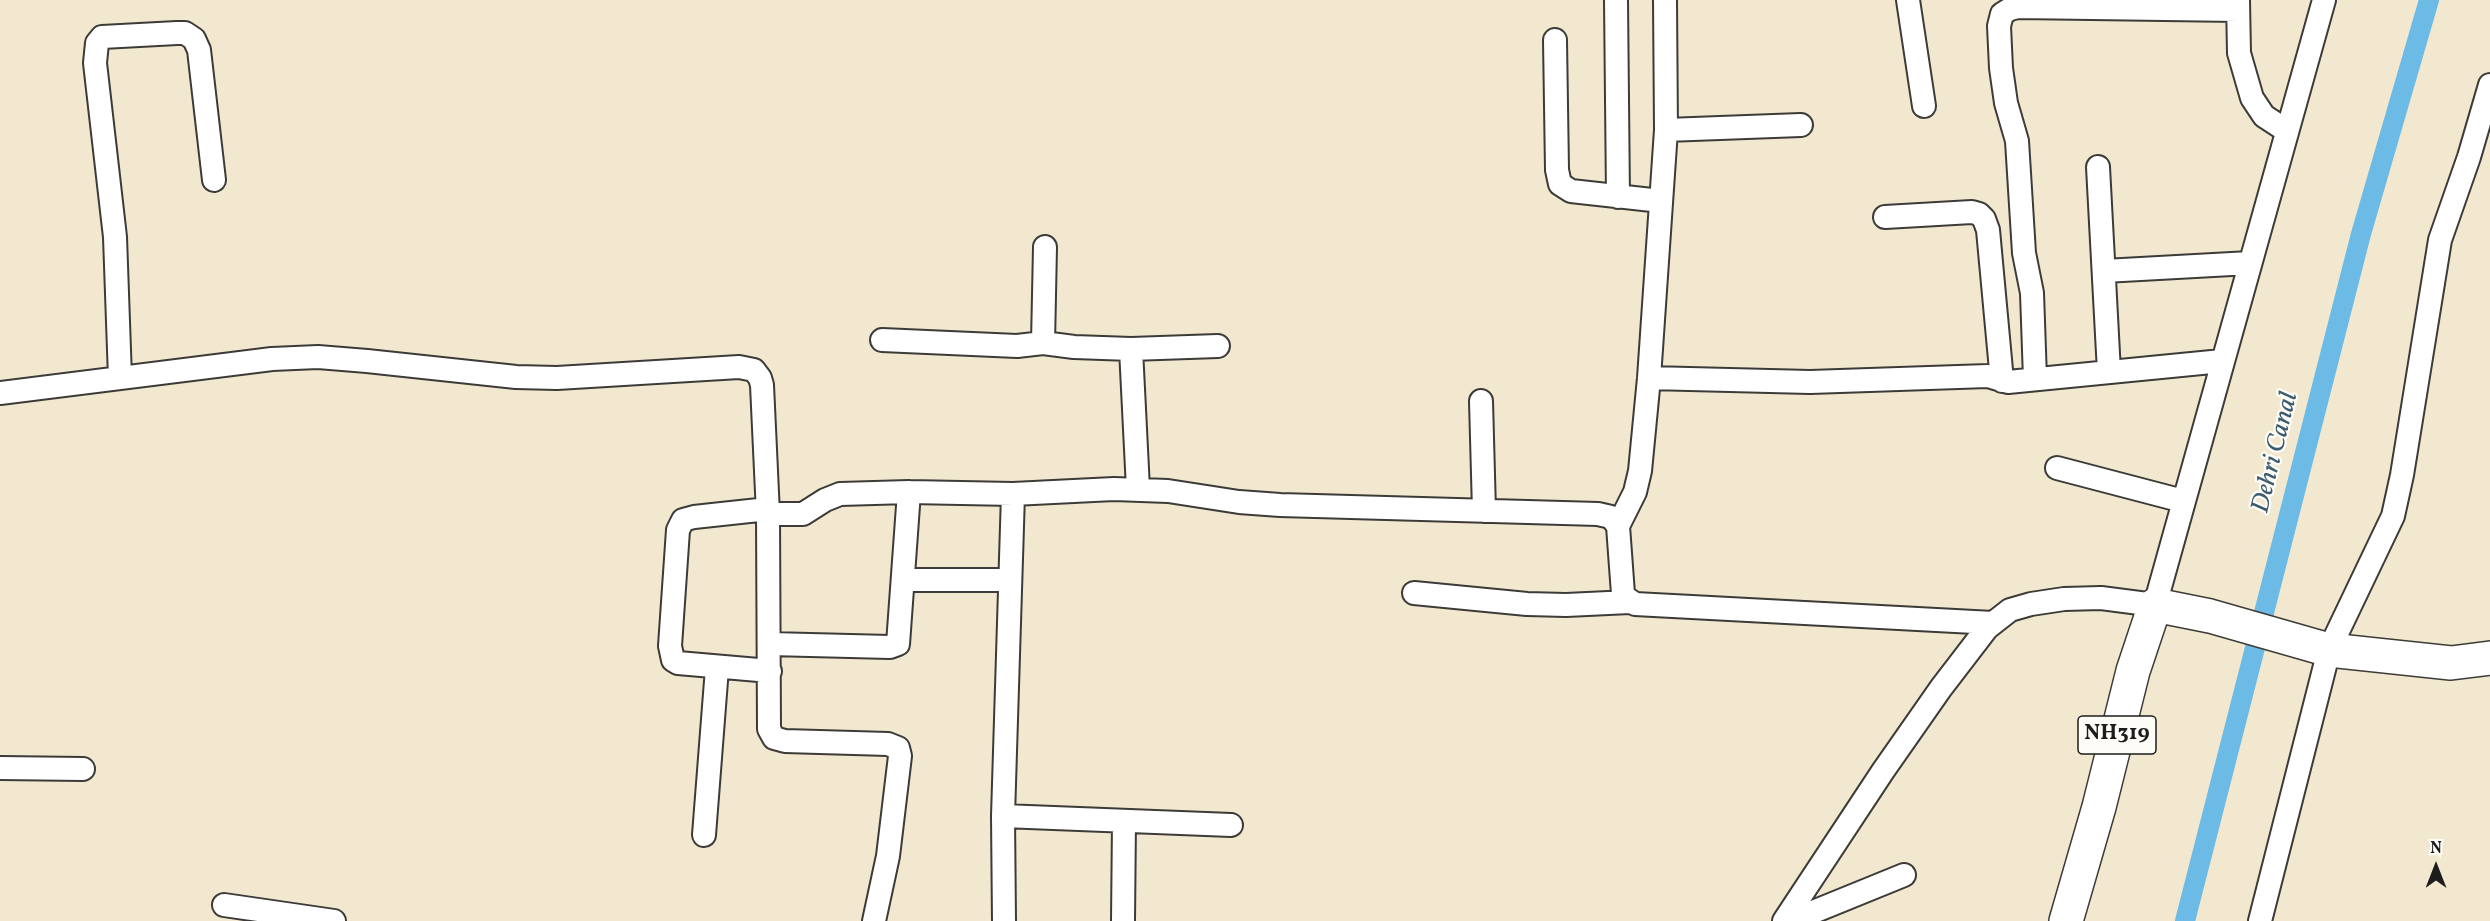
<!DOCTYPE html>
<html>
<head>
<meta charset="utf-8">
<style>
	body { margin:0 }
	#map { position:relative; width:2490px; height:921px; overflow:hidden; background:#f2e8d0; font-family:Vollkorn,serif }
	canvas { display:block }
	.north { position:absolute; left:2406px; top:837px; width:60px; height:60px; -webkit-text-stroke:4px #fdfcf7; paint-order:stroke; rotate:0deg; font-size:16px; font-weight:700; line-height:24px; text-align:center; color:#1c1c1c }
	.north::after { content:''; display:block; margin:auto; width:21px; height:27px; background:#1c1c1c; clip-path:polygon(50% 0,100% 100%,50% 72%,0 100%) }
</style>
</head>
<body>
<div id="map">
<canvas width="2490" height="921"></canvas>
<div class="north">N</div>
</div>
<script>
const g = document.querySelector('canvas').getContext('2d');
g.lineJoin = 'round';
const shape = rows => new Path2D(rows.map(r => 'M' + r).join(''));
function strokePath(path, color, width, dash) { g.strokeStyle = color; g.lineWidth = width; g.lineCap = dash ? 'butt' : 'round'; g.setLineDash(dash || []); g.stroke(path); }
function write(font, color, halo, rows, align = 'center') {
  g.font = font + ' Vollkorn,serif'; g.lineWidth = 4.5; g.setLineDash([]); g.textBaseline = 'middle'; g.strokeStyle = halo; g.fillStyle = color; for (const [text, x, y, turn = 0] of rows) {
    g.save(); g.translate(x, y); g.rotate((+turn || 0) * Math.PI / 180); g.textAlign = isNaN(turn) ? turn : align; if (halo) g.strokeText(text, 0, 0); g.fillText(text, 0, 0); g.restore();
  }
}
const canal = shape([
	[2185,921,2361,234,2429,0]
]);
const minor = shape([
	[1616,0,1618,197],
	[1908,0,1924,106],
	[2238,0,2239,53,2252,98,2264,116,2287,131],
	[1555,40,1557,170,1560,184,1571,191,1661,201],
	[1666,130,1801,125],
	[2098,167,2109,372],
	[1885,217,1972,212,1979,214,1984,219,1988,230,2002,381],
	[2104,271,2250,263],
	[882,340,1017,346,1043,343,1074,347,1131,349,1218,346],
	[1043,343,1045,247],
	[1131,349,1138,489],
	[120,378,115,237,95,63,97,43,102,37,177,33,185,33,194,39,199,50,214,180],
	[1649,378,1810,382,1988,376,2008,382,2222,361],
	[2035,379,2032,293,2024,253,2017,141,2006,103,2001,68,1999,26,2002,14,2010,9,2018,7,2238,10],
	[0,393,272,359,318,357,367,361,516,377,557,378,739,367,754,370,760,378,762,385,768,514,769,729,774,738,785,741,888,744,898,748,900,756,888,856,874,921],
	[1481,401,1484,511],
	[2057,468,2183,501],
	[768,509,694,517,683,520,678,530,670,646,673,660,678,663,770,671],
	[768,514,803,514,825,500,840,494,909,492,1013,494,1114,489,1168,491,1239,502,1280,505,1598,514,1611,517,1618,526,1623,594,1626,598,1635,604,1993,623],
	[1618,526,1635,492,1640,471,1649,378,1666,130,1665,0],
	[903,580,1010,580],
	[1414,593,1527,604,1566,605,1630,602],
	[770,644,890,647,898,644,909,492],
	[0,768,83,769],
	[1003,816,1231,825],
	[704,835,717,668],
	[224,905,334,921],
	[1004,921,1003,816,1013,494],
	[1123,921,1124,821],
	[1784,921,1883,771,1941,688,1987,628,2010,610,2031,604,2064,599,2101,598,2155,605,2324,0],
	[1791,921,1904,875],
	[2260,921,2329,650,2393,516,2402,475,2440,240,2469,157,2490,85]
]);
const highway = shape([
	[2066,921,2099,807,2133,671,2155,605,2210,616,2329,650,2451,663,2490,658]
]);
const shields = [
	[2117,735,78]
];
const shieldNames = [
	["NH319",2117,735]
];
const waterNames = [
	["Dehri Canal",2277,453,-76]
];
strokePath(canal, '#6cbae6', 20);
strokePath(minor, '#3c3b37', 26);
strokePath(highway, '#3c3b37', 36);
strokePath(minor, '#fff', 22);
strokePath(highway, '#fff', 33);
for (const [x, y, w] of shields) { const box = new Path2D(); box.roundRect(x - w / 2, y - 19, w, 38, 4.5); g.fillStyle = '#fdfcf7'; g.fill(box); strokePath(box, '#1c1c1c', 1.5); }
write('bold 22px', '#1c1c1c', null, shieldNames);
write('italic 26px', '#3c5b6d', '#fdfcf7', waterNames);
</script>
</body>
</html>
